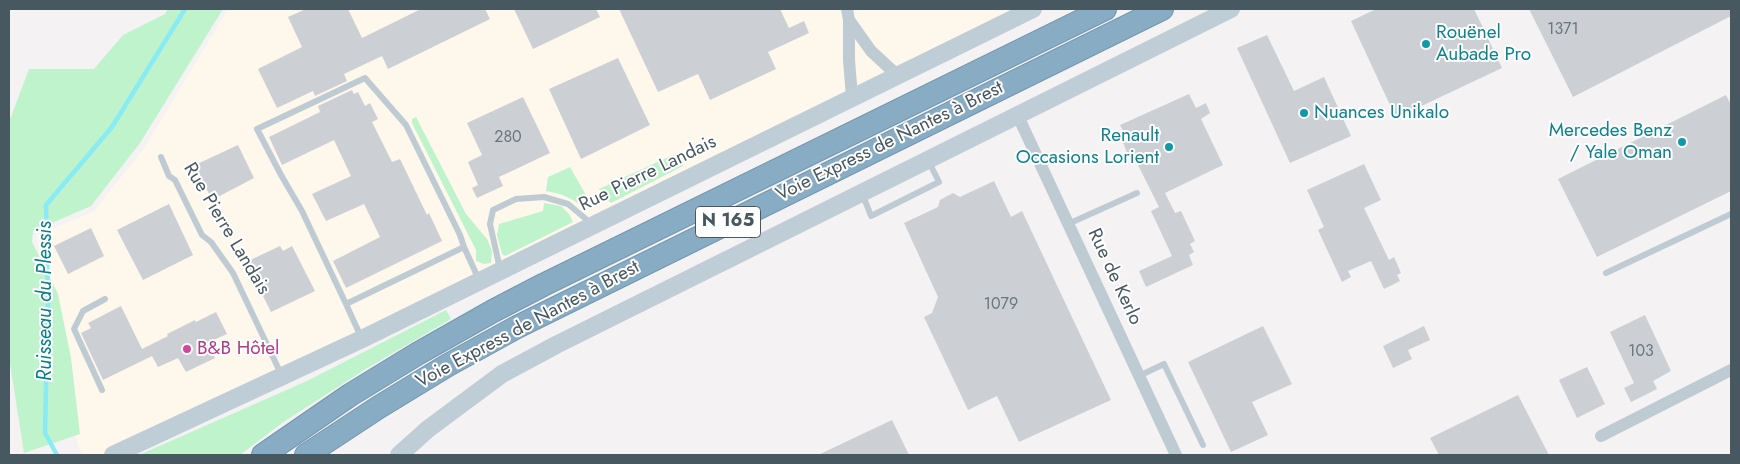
<!DOCTYPE html>
<html>
<head>
<meta charset="utf-8">
<style>
	body { margin:0 }
	#map { position:relative; width:1740px; height:464px; overflow:hidden; background:#f4f2f2; font-family:Jost,sans-serif }
	canvas { display:block }
	.frame { position:absolute; inset:0; border:10px solid #485861; pointer-events:none }
</style>
</head>
<body>
<div id="map">
<canvas width="1740" height="464"></canvas>
<div class="frame"></div>
</div>
<script>
const g = document.querySelector('canvas').getContext('2d');
g.lineJoin = 'round';
function fillPath(path, color) { g.fillStyle = color; g.fill(path, 'evenodd'); }
const shape = rows => new Path2D(rows.map(r => 'M' + r).join(''));
function strokePath(path, color, width, dash) { g.strokeStyle = color; g.lineWidth = width; g.lineCap = dash ? 'butt' : 'round'; g.setLineDash(dash || []); g.stroke(path); }
function write(font, color, halo, rows, align = 'center') {
  g.font = font + ' Jost,sans-serif'; g.lineWidth = 4; g.setLineDash([]); g.textBaseline = 'middle'; g.strokeStyle = halo; g.fillStyle = color; for (const [text, x, y, turn = 0] of rows) {
    g.save(); g.translate(x, y); g.rotate((+turn || 0) * Math.PI / 180); g.textAlign = isNaN(turn) ? turn : align; if (halo) g.strokeText(text, 0, 0); g.fillText(text, 0, 0); g.restore();
  }
}
const commercial = shape([
	[228,9,1033,9,113,455,83,455,78,445,36,235,93,212,143,150]
]);
const green = shape([
	[168,9,223,9,140,143,91,206,33,231,32,242,58,294,71,358,80,434,24,453,9,357,9,122,29,69,94,69,123,35,165,14],
	[416,117,466,214,487,239,492,251,491,263,484,264,476,261,476,250,412,123,412,119],
	[677,153,683,166,615,201,611,203,604,198,599,189],
	[570,167,591,204,590,209,585,208,573,200,560,194,546,191,548,177],
	[544,203,561,206,569,214,573,222,505,256,502,254,497,235,499,224,543,211],
	[446,310,451,319,364,370,282,423,240,455,139,455,307,381]
]);
const stream = shape([
	[57,455,45,433,48,300,46,205,112,127,185,9]
]);
const building = shape([
	[306,9,348,9,362,38,421,9,485,9,490,19,388,69,382,56,344,74,347,81,315,96,313,91,277,108,258,69,302,47,288,17],
	[514,9,596,9,600,17,533,49],
	[619,9,780,9,789,28,804,21,809,33,768,52,776,69,710,100,698,74,658,92],
	[1376,9,1474,9,1502,68,1396,118,1351,21],
	[1529,9,1731,9,1731,16,1573,97],
	[1267,35,1294,91,1324,77,1351,136,1290,163,1237,48],
	[618,58,650,125,581,159,549,89],
	[352,90,354,94,358,92,365,106,370,103,378,119,372,122,392,162,400,159,427,215,429,213,442,241,346,288,333,261,380,237,364,204,326,221,312,194,351,176,334,140,282,165,269,137,320,112,318,106],
	[1189,94,1196,108,1206,103,1210,113,1201,119,1223,165,1165,193,1175,213,1181,211,1195,241,1190,244,1194,252,1189,255,1193,265,1146,287,1139,271,1172,256,1151,211,1159,207,1132,153,1128,155,1122,140,1127,138,1120,125],
	[1726,95,1731,105,1731,191,1597,257,1558,179],
	[523,97,550,153,499,177,503,186,477,198,472,188,478,185,468,162,482,155,467,123],
	[238,145,254,178,212,200,195,165],
	[1364,164,1381,200,1364,208,1389,260,1394,257,1401,273,1397,275,1400,281,1384,289,1371,261,1348,271,1351,277,1342,282,1318,230,1324,227,1307,190],
	[994,181,1011,217,1022,211,1111,400,1019,442,997,396,968,410,924,317,932,313,938,297,904,223,938,207,940,200,953,193,960,197],
	[169,204,193,255,143,280,117,230],
	[91,228,104,256,68,274,54,246],
	[280,246,283,251,292,246,315,291,271,312,246,262],
	[121,306,142,349,168,336,167,334,195,320,196,322,216,312,227,334,207,343,215,358,186,372,178,358,158,367,152,356,103,380,81,333,91,328,88,323],
	[1645,315,1671,371,1653,381,1657,389,1631,402,1624,388,1634,383,1610,332],
	[1263,326,1292,384,1252,402,1268,435,1231,452,1188,362],
	[1424,326,1430,340,1408,350,1412,359,1393,368,1383,346],
	[1587,367,1605,404,1577,418,1559,380],
	[1518,395,1549,455,1439,455,1430,438],
	[892,420,909,455,818,455]
]);
const lane = shape([
	[161,157,169,176,175,180,202,235,211,242,233,273,282,376],
	[862,193,871,216,939,182,929,162],
	[1068,224,1137,193],
	[500,269,490,224,493,210,516,199,544,197,568,204,592,224],
	[1606,273,1731,214],
	[346,304,302,211,281,175,257,129,365,78,406,125,460,235,464,247],
	[361,337,346,304,464,247,479,280],
	[1139,376,1164,364,1203,445],
	[102,390,74,329,83,311,105,299]
]);
const street = shape([
	[847,9,849,20,849,60,852,97],
	[849,20,871,51,897,75],
	[1017,114,1176,455],
	[1601,436,1731,370]
]);
const secondary = shape([
	[113,455,362,339,1033,9],
	[399,455,428,429,502,374,556,345,1231,9]
]);
const highway = shape([
	[263,455,350,395,417,354,493,311,543,285,1105,9],
	[306,455,379,407,448,365,517,327,1162,9]
]);
const markers = [
	[1426,44,5,"#0f9aa8"],
	[1304,113,5,"#0f9aa8"],
	[1682,142,5,"#0f9aa8"],
	[1169,147,5,"#0f9aa8"],
	[187,349,5,"#d1479c"]
];
const numberNames = [
	["1371",1563,30],
	["280",508,138],
	["1079",1001,305],
	["103",1641,352]
];
const shields = [
	[728,222,65]
];
const shieldNames = [
	["N 165",728,222]
];
const cultureNames = [
	["Rouënel",1436,33],
	["Aubade Pro",1436,55],
	["Nuances Unikalo",1314,113],
	["Mercedes Benz",1672,131,"right"],
	["/ Yale Oman",1672,153,"right"],
	["Renault",1159,136,"right"],
	["Occasions Lorient",1159,158,"right"]
];
const streetNames = [
	["Voie Express de Nantes à Brest",890,142,-26],
	["Rue Pierre Landais",648,174,-26],
	["Rue Pierre Landais",226,229,59],
	["Rue de Kerlo",1114,277,65],
	["Voie Express de Nantes à Brest",528,325,-28]
];
const hotelNames = [
	["B&B Hôtel",197,349]
];
const waterNames = [
	["Ruisseau du Plessis",46,301,-90]
];
fillPath(commercial, '#fef7ec');
fillPath(green, '#bff3cc');
strokePath(stream, '#89ebf3', 4.5);
fillPath(building, '#ccd0d5');
strokePath(highway, '#7297b0', 24);
strokePath(lane, '#bfcbd2', 6);
strokePath(street, '#bfcbd2', 12);
strokePath(secondary, '#bfcdd7', 18);
strokePath(highway, '#87acc4', 22);
for (const [x, y, r, color] of markers) { const dot = new Path2D(); dot.arc(x, y, r, 0, 2 * Math.PI); g.fillStyle = color; g.fill(dot); strokePath(dot, '#fff', 2); }
write('16px', '#69767e', null, numberNames);
for (const [x, y, w] of shields) { const box = new Path2D(); box.roundRect(x - w / 2, y - 15.5, w, 31, 4); g.fillStyle = '#fff'; g.fill(box); strokePath(box, '#485861', 1); }
write('bold 18px', '#485861', null, shieldNames);
write('19px', '#0d838f', '#fff', cultureNames, 'left');
write('19px', '#485861', '#fff', streetNames);
write('19px', '#b23c85', '#fff', hotelNames, 'left');
write('italic 20px', '#067e88', '#fff', waterNames);
</script>
</body>
</html>
